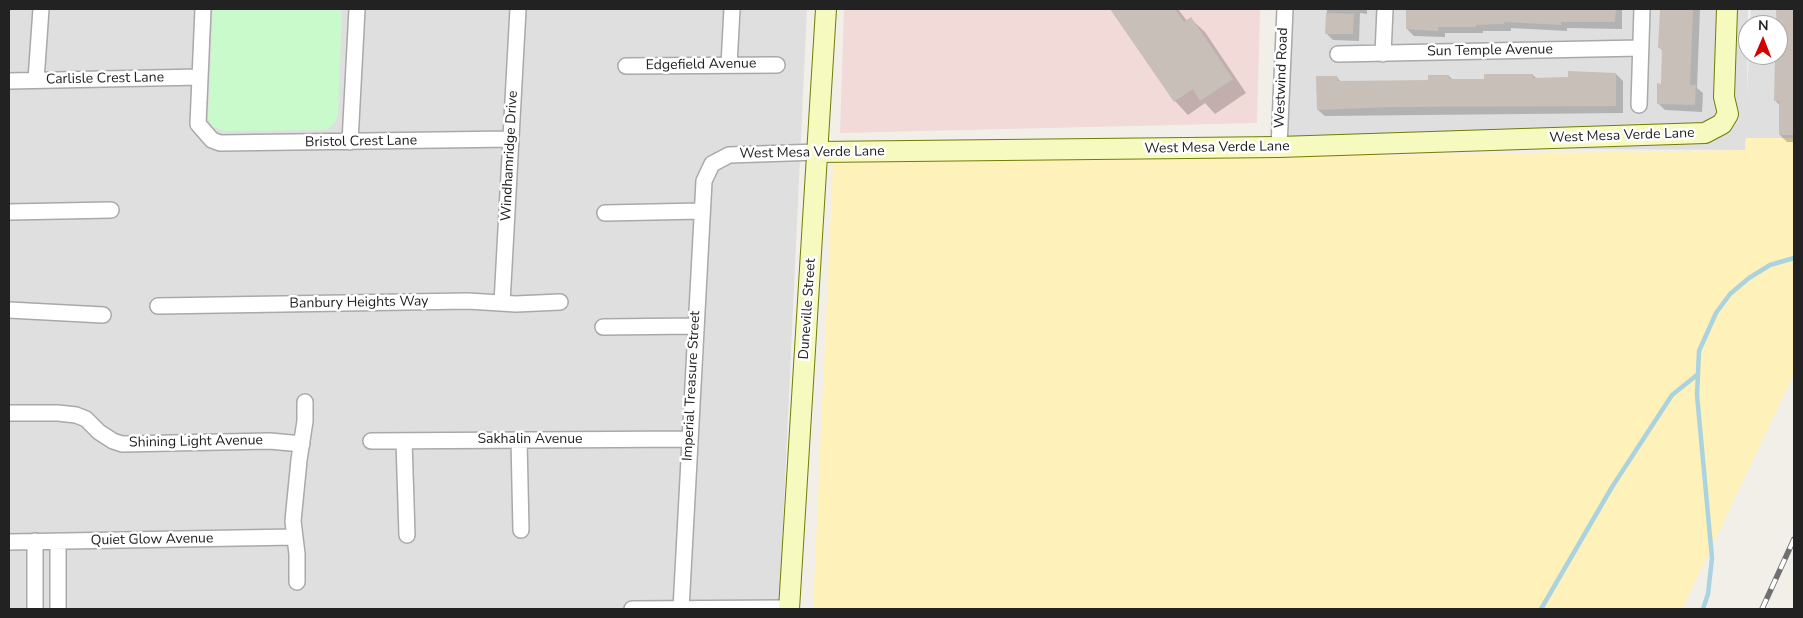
<!DOCTYPE html>
<html>
<head>
<meta charset="utf-8">
<style>
	body { margin:0 }
	#map { position:relative; width:1803px; height:618px; overflow:hidden; background:#f2efe9; font-family:"Nunito Sans",sans-serif }
	canvas { display:block }
	.frame { position:absolute; inset:0; border:10px solid #222; pointer-events:none }
	.north { position:absolute; left:1738px; top:15px; width:50px; height:50px; box-sizing:border-box; background:#fff; border:1px solid #a7a7a7; border-radius:50%; rotate:1deg; font-size:14px; font-weight:700; line-height:20px; text-align:center; color:#222 }
	.north::after { content:''; display:block; margin:auto; width:18px; height:22px; background:#d40000; clip-path:polygon(50% 0,100% 100%,50% 72%,0 100%) }
</style>
</head>
<body>
<div id="map">
<canvas width="1803" height="618"></canvas>
<div class="frame"></div>
<div class="north">N</div>
</div>
<script>
const g = document.querySelector('canvas').getContext('2d');
g.lineJoin = 'round';
function fillPath(path, color) { g.fillStyle = color; g.fill(path, 'evenodd'); }
const shape = rows => new Path2D(rows.map(r => 'M' + r).join(''));
function strokePath(path, color, width, dash) { g.strokeStyle = color; g.lineWidth = width; g.lineCap = dash ? 'butt' : 'round'; g.setLineDash(dash || []); g.stroke(path); }
function write(font, color, halo, rows, align = 'center') {
  g.font = font + ' "Nunito Sans",sans-serif'; g.lineWidth = 5; g.setLineDash([]); g.textBaseline = 'middle'; g.strokeStyle = halo; g.fillStyle = color; for (const [text, x, y, turn = 0] of rows) {
    g.save(); g.translate(x, y); g.rotate((+turn || 0) * Math.PI / 180); g.textAlign = isNaN(turn) ? turn : align; if (halo) g.strokeText(text, 0, 0); g.fillText(text, 0, 0); g.restore();
  }
}
const residential = shape([
	[9,9,807,9,779,609,9,609],
	[1285,9,1748,9,1747,96,1749,55,1778,55,1778,25,1750,25,1751,9,1794,9,1794,138,1746,138,1745,150,1279,147]
]);
const commercial = shape([
	[844,9,1260,9,1257,123,840,133]
]);
const sand = shape([
	[1746,138,1794,138,1794,374,1682,609,813,609,833,163,1745,150]
]);
const park = shape([
	[213,9,342,9,338,114,335,123,327,130,224,131,213,127,208,119]
]);
const shadow = shape([
	[1112,9,1178,9,1187,21,1191,19,1205,32,1246,93,1215,114,1205,103,1188,115,1175,101],
	[1327,9,1367,9,1367,14,1360,13,1359,41,1333,40,1326,33],
	[1409,9,1622,9,1622,29,1567,28,1567,31,1511,28,1511,31,1483,31,1483,33,1445,33,1445,37,1414,36,1407,29],
	[1662,9,1700,9,1697,88,1703,93,1702,112,1665,110,1658,103,1662,85,1663,51,1660,48],
	[1777,9,1794,9,1794,142,1787,142,1780,135,1780,106,1775,100],
	[1616,74,1623,81,1623,113,1325,116,1318,110,1337,77,1341,82,1429,81,1449,76,1453,80,1485,80,1533,75,1537,79,1569,79]
]);
const stream = shape([
	[1541,609,1612,487,1672,395,1697,375],
	[1703,609,1708,594,1712,558,1697,395,1699,351,1716,313,1730,294,1749,278,1770,265,1794,258]
]);
const building = shape([
	[1110,9,1175,9,1184,22,1191,17,1233,79,1200,101,1193,89,1174,102],
	[1406,9,1616,9,1615,22,1561,22,1561,25,1504,22,1504,24,1476,25,1476,27,1438,27,1438,31,1406,29],
	[1660,9,1693,9,1690,85,1696,85,1695,105,1657,104,1657,83,1661,84,1662,48,1658,48],
	[1776,9,1794,9,1794,135,1779,135,1779,101,1774,101,1775,56,1778,56],
	[1326,13,1354,14,1353,34,1325,34],
	[1568,71,1616,73,1616,106,1393,107,1317,110,1316,76,1337,76,1338,81,1428,80,1428,75,1449,75,1449,79,1484,79,1484,74,1533,74,1533,78,1568,77]
]);
const street = shape([
	[203,9,198,124,212,140,220,143,511,139],
	[1338,54,1641,48],
	[1383,54,1385,9],
	[729,65,732,9],
	[626,66,777,65],
	[36,80,41,9],
	[9,81,200,77],
	[1639,105,1642,9],
	[350,142,357,9],
	[1279,147,1285,9],
	[9,212,111,210],
	[605,213,701,211],
	[502,303,518,9],
	[158,306,468,301,516,304,560,302],
	[9,310,103,315],
	[603,327,695,326],
	[9,413,58,413,76,415,86,419,99,432,113,441,122,444,270,441,302,444],
	[519,440,521,530],
	[371,441,690,439],
	[404,441,407,535],
	[9,542,295,537],
	[297,582,297,554,293,521,299,460,305,421,305,402],
	[35,609,35,541],
	[58,609,58,541],
	[632,609,789,608],
	[681,609,704,181,712,164,729,155,818,152]
]);
const secondary = shape([
	[818,152,1279,147,1705,133,1722,124,1728,114,1724,97,1727,9],
	[789,609,826,9]
]);
const rail = shape([
	[1762,609,1794,539]
]);
const streetNames = [
	["Sun Temple Avenue",1490,51,-1],
	["Edgefield Avenue",701,65,-1],
	["Westwind Road",1282,78,-88],
	["Carlisle Crest Lane",105,79,-1],
	["West Mesa Verde Lane",1622,136,-2],
	["Bristol Crest Lane",361,142,-1],
	["West Mesa Verde Lane",1217,148,-1],
	["West Mesa Verde Lane",812,153,-1],
	["Windhamridge Drive",510,156,-87],
	["Banbury Heights Way",359,303,-1],
	["Duneville Street",808,309,-86],
	["Imperial Treasure Street",692,386,-87],
	["Sakhalin Avenue",530,440],
	["Shining Light Avenue",196,442,-1],
	["Quiet Glow Avenue",152,540,-1]
];
fillPath(residential, '#e0dfdf');
fillPath(commercial, '#f2dad9');
fillPath(sand, '#fff1ba');
fillPath(park, '#c8facc');
fillPath(shadow, '#0003');
strokePath(stream, '#aad3df', 4.5);
fillPath(building, '#c7bfb8');
strokePath(street, '#a9a9a9', 18);
strokePath(secondary, '#707d05', 22);
strokePath(street, '#fff', 15);
strokePath(secondary, '#f7fabf', 20);
strokePath(rail, '#707070', 5.5);
strokePath(rail, '#fff', 4, [11]);
write('14px', '#222', '#fff', streetNames);
</script>
</body>
</html>
